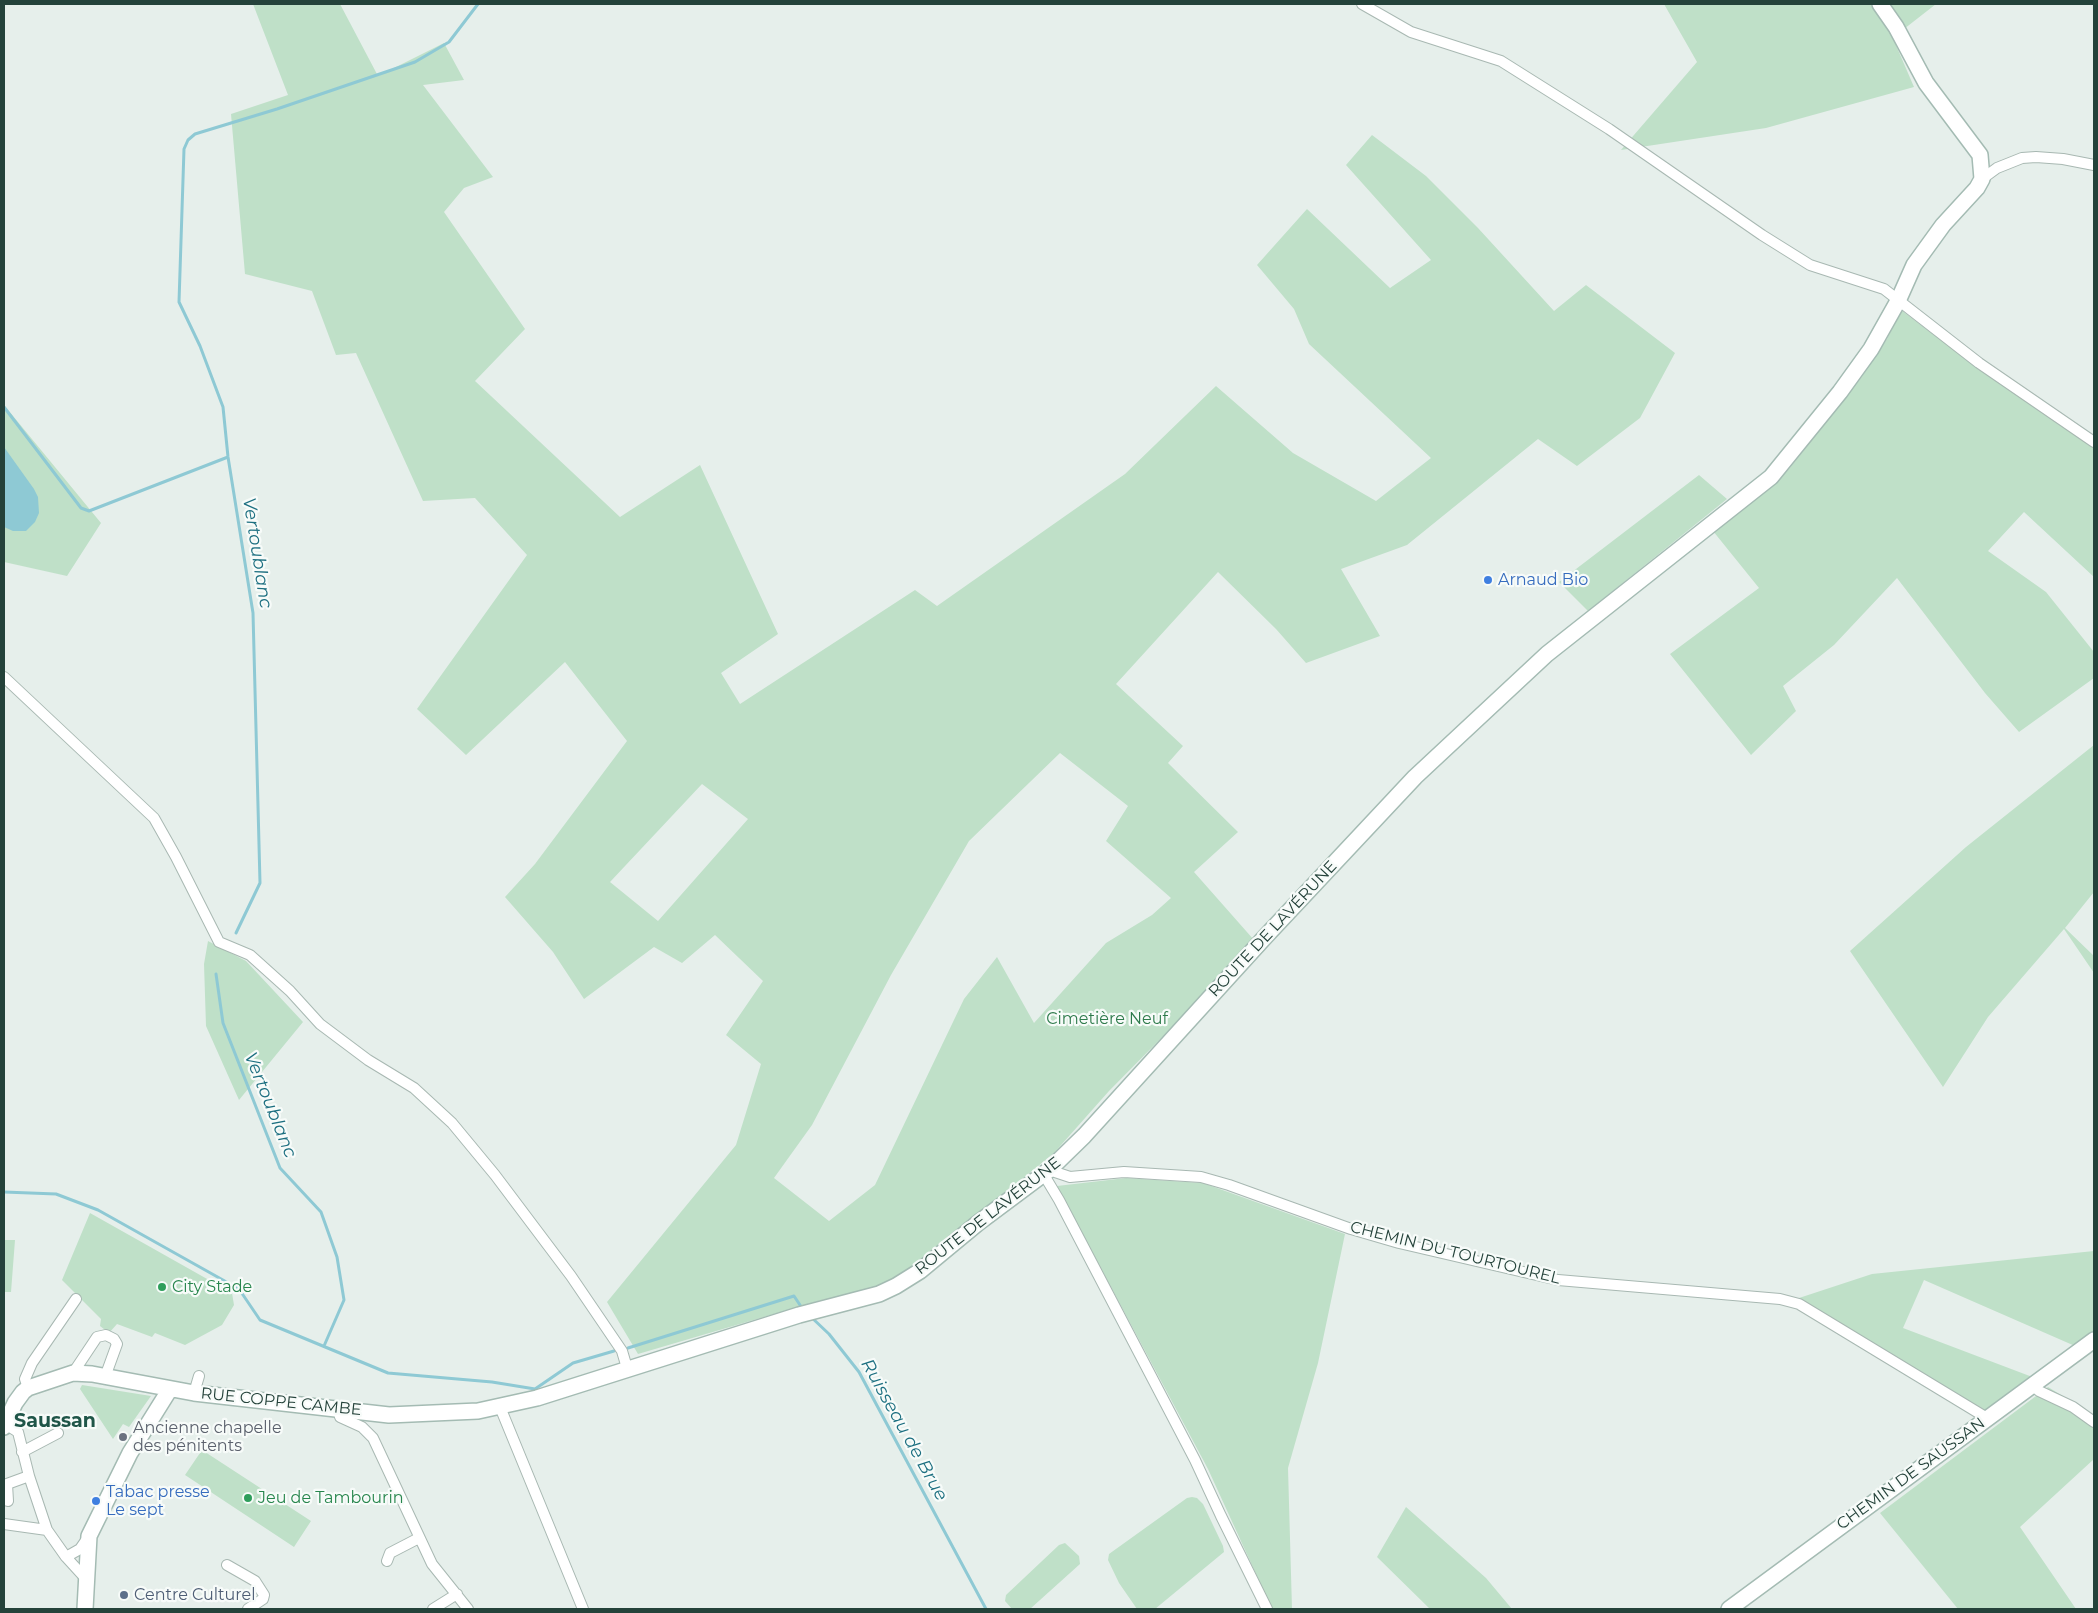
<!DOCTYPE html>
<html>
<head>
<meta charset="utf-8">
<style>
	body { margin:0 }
	#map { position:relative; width:2098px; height:1613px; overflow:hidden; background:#e6efeb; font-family:Montserrat,sans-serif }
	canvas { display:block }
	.frame { position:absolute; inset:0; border:5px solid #24423a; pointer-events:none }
</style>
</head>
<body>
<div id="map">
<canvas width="2098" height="1613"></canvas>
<div class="frame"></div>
</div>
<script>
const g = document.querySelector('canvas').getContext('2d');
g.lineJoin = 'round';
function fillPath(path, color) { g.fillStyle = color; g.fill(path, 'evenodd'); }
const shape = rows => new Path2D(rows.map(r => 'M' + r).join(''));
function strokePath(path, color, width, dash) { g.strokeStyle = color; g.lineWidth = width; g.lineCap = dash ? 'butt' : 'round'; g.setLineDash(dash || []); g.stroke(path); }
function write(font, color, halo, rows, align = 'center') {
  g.font = font + ' Montserrat,sans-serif'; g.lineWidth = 4.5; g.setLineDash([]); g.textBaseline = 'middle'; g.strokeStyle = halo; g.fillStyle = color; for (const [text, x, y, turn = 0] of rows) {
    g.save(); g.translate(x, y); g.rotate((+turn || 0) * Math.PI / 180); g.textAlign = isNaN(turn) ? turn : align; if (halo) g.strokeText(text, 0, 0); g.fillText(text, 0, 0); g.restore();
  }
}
const green = shape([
	[253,4,340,4,378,76,444,43,464,80,423,85,493,177,464,188,444,212,525,329,475,381,620,517,700,465,778,634,721,673,740,704,915,590,937,606,1125,474,1216,386,1293,453,1376,501,1431,458,1309,344,1294,309,1257,265,1307,209,1390,288,1431,260,1346,165,1372,135,1426,176,1478,228,1554,311,1586,285,1675,353,1640,418,1577,466,1538,439,1407,545,1341,569,1380,636,1306,663,1276,629,1218,572,1116,684,1183,746,1168,763,1238,832,1194,872,1254,940,1185,1014,1109,1091,1054,1153,904,1276,878,1287,818,1301,638,1354,607,1302,736,1145,761,1064,726,1035,763,981,715,935,682,963,654,947,584,999,553,952,505,897,535,864,627,741,565,662,466,755,417,709,527,555,475,498,423,501,356,353,336,355,312,291,245,274,231,114,288,95],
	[1060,753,1128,806,1106,841,1171,898,1152,915,1106,943,1034,1023,997,957,964,999,875,1185,829,1221,774,1178,812,1125,891,975,969,841],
	[702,784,748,819,658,921,610,882],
	[1664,4,1870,4,1892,36,1914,87,1766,128,1621,150,1697,62],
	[1888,4,1936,4,1904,29],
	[1901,310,1982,371,2094,448,2094,577,2024,512,1988,551,2046,592,2094,652,2094,678,2019,732,1985,693,1897,578,1834,645,1783,686,1796,711,1751,755,1670,654,1759,588,1713,531,1789,469,1861,378,1887,339],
	[4,405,101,523,67,576,4,562],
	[1699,475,1727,499,1588,611,1559,582],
	[2094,745,2094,892,2065,928,2094,956,2094,973,2064,929,1988,1017,1943,1087,1850,951,1966,847],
	[208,941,246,961,303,1022,239,1100,206,1026,204,964],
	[1126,1178,1203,1183,1345,1234,1318,1363,1288,1468,1292,1609,1272,1609,1208,1469,1057,1186],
	[90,1213,232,1293,234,1305,222,1325,185,1345,155,1333,152,1337,117,1324,109,1333,100,1326,101,1319,62,1280],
	[4,1240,15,1240,11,1292,4,1292],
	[2094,1251,2094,1331,2075,1346,1924,1280,1903,1328,2035,1378,1986,1412,1799,1298,1872,1274],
	[82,1385,151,1396,129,1427,123,1424,113,1439,80,1389],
	[2048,1387,2094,1415,2094,1459,2020,1527,2076,1609,1958,1609,1880,1513],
	[202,1450,311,1521,294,1547,185,1475],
	[1192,1497,1197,1498,1203,1504,1223,1546,1224,1552,1155,1609,1137,1609,1119,1583,1108,1560,1109,1554,1187,1498],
	[1406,1507,1486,1578,1512,1609,1430,1609,1377,1557],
	[1065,1543,1079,1556,1080,1564,1030,1609,1012,1609,1005,1601,1006,1595,1059,1545]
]);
const water = shape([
	[4,447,34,489,38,497,39,513,35,522,26,531,13,531,4,527]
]);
const stream = shape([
	[4,407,81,508,89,511,228,457],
	[236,933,260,883,253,613,228,457,223,407,200,346,179,302,184,149,188,140,195,134,277,109,415,62,449,42,478,4],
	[216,974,223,1023,280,1168,321,1212,337,1257,344,1300,324,1346],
	[4,1192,56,1194,98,1210,239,1289,260,1320,388,1373,492,1382,535,1389,573,1363,614,1351],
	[810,1316,829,1334,859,1372,986,1609],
	[628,1348,794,1296,802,1308]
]);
const street = shape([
	[1362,4,1411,32,1501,61,1609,129,1762,235,1810,265,1884,289,1979,363,2094,442],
	[1982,179,1997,168,2022,158,2036,157,2063,159,2094,165],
	[4,677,154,818,176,857,219,942,250,955,290,991,320,1024,368,1060,414,1088,452,1123,495,1175,571,1276,622,1351,627,1368],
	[1049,1170,1070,1177,1124,1172,1201,1177,1229,1185,1351,1229,1399,1243,1558,1280,1780,1299,1799,1304,1987,1418],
	[1044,1175,1059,1200,1195,1460,1221,1516,1267,1609],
	[73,1373,97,1337,106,1335,114,1339,117,1344,105,1377],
	[2032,1385,2039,1391,2073,1407,2094,1422],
	[28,1388,25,1379,32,1363,76,1299],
	[194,1393,199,1376],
	[500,1407,583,1609],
	[338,1408,340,1417,362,1427,373,1438,432,1564,468,1609],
	[5,1424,18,1432,29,1476,47,1530,66,1557,87,1580],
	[22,1452,58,1433],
	[4,1500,8,1501,7,1484,29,1476],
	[4,1524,47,1530],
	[66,1557,80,1549,89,1536],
	[387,1561,390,1553,419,1538],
	[227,1565,255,1581,264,1595,263,1599,248,1609],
	[433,1609,457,1594]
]);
const secondary = shape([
	[4,1427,15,1403,23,1392,28,1388,73,1373,92,1374,194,1393,389,1415,478,1411,537,1398,799,1315,879,1294,896,1286,920,1271,978,1223,1049,1170,1084,1136,1265,937,1415,777,1547,654,1771,477,1840,392,1871,349,1898,301,1914,265,1943,225,1977,188,1982,179,1980,155,1926,83,1896,27,1880,4],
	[85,1609,89,1536,130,1453,170,1389],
	[1729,1609,2094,1340]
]);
const markers = [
	[1488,580,5,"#3f7fe0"],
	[162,1287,5,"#2e9e5b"],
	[123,1437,5,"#6b7280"],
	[248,1498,5,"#2e9e5b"],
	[96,1501,5,"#3f7fe0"],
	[124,1595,5,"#5c6f8a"]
];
const shopNames = [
	["Arnaud Bio",1498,580],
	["Tabac presse",106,1492],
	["Le sept",106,1510]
];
const streetNames = [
	["ROUTE DE LAVÉRUNE",1273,929,-47],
	["ROUTE DE LAVÉRUNE",988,1216,-38],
	["CHEMIN DU TOURTOUREL",1455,1253,14],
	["RUE COPPE CAMBE",281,1402,6],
	["CHEMIN DE SAUSSAN",1911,1474,-36]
];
const parkNames = [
	["Cimetière Neuf",1107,1019]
];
const leisureNames = [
	["City Stade",172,1287],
	["Jeu de Tambourin",258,1498]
];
const worshipNames = [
	["Ancienne chapelle",133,1428],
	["des pénitents",133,1446]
];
const serviceNames = [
	["Centre Culturel",134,1595]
];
const waterNames = [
	["Vertoublanc",257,553,81],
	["Vertoublanc",270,1105,68],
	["Ruisseau de Brue",904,1430,61]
];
const quarterNames = [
	["Saussan",55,1421]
];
fillPath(green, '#bfe0c8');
fillPath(water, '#8ec9d4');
strokePath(stream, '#8ec9d4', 3);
strokePath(street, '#a8b8b2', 12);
strokePath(secondary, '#a4bbb3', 18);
strokePath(street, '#fff', 10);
strokePath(secondary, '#fff', 15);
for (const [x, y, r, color] of markers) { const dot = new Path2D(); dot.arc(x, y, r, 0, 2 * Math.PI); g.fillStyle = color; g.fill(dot); strokePath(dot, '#f7fbf9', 2); }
write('16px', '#366cbe', '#f7fbf9', shopNames, 'left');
write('16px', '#24423a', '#f7fbf9', streetNames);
write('16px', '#2d7a4b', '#f7fbf9', parkNames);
write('16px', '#27864d', '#f7fbf9', leisureNames, 'left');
write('16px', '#5b616d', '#f7fbf9', worshipNames, 'left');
write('16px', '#4e5e75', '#f7fbf9', serviceNames, 'left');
write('italic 18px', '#1c6f80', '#f7fbf9', waterNames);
write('bold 19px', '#1f5548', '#f7fbf9', quarterNames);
</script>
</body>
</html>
